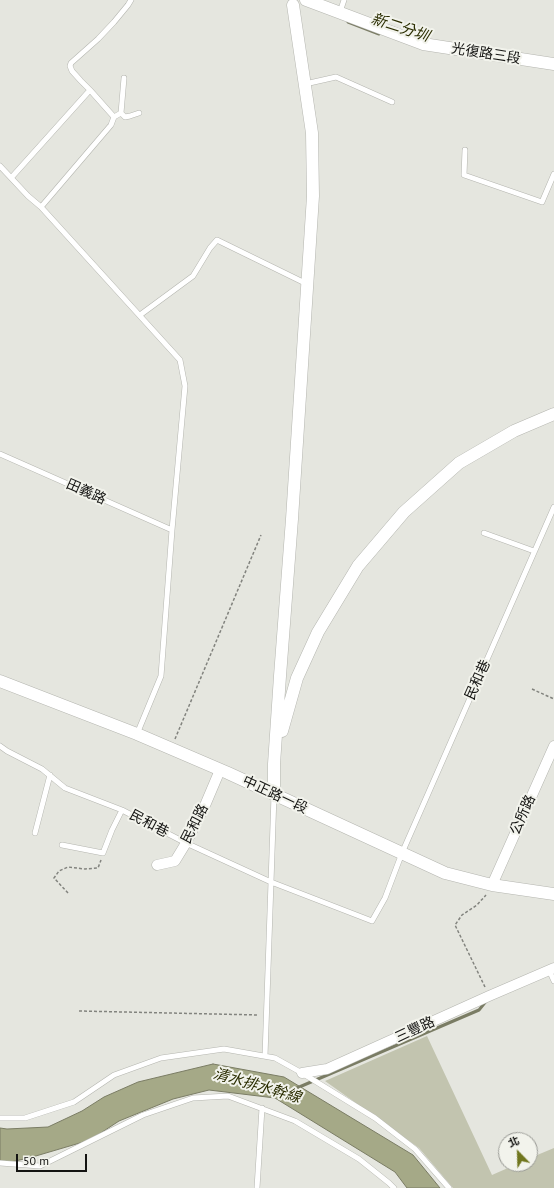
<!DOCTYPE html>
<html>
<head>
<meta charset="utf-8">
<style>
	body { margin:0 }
	#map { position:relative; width:554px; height:1188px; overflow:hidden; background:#e5e6df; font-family:"PT Sans","Noto Sans TC",sans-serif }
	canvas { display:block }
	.north { position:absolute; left:498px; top:1132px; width:40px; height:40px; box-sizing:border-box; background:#f2f3ec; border:1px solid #999a95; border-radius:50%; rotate:337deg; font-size:11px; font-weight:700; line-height:16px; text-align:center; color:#141412 }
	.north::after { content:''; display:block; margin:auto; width:14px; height:18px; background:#70761e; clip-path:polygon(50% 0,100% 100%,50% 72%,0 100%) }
	.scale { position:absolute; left:16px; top:1154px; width:71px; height:18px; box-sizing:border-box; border:2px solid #141412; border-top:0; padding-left:5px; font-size:12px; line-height:14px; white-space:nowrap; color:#141412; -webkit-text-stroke:3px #f2f3ec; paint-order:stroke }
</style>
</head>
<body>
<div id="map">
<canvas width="554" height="1188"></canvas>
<div class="north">北</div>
<div class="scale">50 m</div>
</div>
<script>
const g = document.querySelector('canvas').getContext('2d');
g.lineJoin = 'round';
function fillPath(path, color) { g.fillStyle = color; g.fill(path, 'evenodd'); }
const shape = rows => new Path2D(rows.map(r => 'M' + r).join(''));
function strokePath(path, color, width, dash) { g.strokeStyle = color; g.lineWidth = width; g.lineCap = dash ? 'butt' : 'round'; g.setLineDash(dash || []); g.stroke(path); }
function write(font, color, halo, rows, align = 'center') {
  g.font = font + ' "PT Sans","Noto Sans TC",sans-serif'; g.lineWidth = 4; g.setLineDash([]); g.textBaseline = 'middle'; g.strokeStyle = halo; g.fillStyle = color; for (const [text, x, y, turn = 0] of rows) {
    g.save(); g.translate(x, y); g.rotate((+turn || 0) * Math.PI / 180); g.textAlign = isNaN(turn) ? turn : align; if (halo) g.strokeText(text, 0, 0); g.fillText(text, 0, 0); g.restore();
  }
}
const green = shape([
	[427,1036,492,1175,517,1164,530,1164,530,1158,554,1148,554,1188,453,1188,419,1148,325,1081]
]);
const water = shape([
	[213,1064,284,1077,413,1155,440,1188,407,1188,395,1172,275,1098,209,1090,173,1099,119,1121,90,1140,29,1158,6,1163,0,1163,0,1128,7,1129,48,1127,82,1111,104,1097,138,1082,213,1064]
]);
const stream = shape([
	[348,22,379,34],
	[297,1088,479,1010,487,1000]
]);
const path = shape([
	[532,689,554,699],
	[175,739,261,535],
	[68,893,54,878,59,871,68,867,85,869,98,868,101,860],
	[485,987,455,925,462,915,477,905,486,895],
	[79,1011,259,1015]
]);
const service = shape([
	[340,12,344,0],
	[305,84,336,77,392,102],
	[121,113,125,117,130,116,139,113],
	[114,117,121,113,124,78],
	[465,150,464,175,542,202,554,174],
	[0,166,28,196,41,207,180,360,185,386,172,530,161,676,137,734],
	[11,178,90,90],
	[41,207,111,125,114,117,90,90,81,81,72,71,70,66,71,63,98,39,114,22,128,5,131,0],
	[140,315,193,276,210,248,217,240,307,284],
	[0,454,172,530],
	[484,533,534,551],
	[0,746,7,751,42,769,65,788,122,810,186,843,271,882,372,921,385,898,402,853,554,507],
	[35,833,50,775],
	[62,845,103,853,112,830,122,810],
	[549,970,554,981],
	[265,1056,274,795],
	[0,1118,25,1118,74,1102,114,1075,161,1058,224,1049,275,1058,302,1073,375,1118,415,1149,449,1188],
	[0,1163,40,1166,143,1115,193,1098,228,1096,295,1121,359,1159,389,1183,394,1188],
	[257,1188,262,1108]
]);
const minor = shape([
	[157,865,175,861,186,843,206,803,220,770],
	[492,885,554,746],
	[302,1073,327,1069,489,996,554,968]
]);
const tertiary = shape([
	[306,0,423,44,554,64],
	[0,681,137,734,228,773,445,873,492,885,554,894],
	[282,731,297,678,318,632,358,566,404,512,459,463,514,431,554,414],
	[274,794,274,764,280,676,292,519,313,196,312,133,293,5]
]);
const streetNames = [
	["光復路三段",486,54,9],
	["田義路",86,492,24],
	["民和巷",478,680,-66],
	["中正路一段",275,795,25],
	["公所路",523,815,-66],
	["民和巷",149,824,28],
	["民和路",195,824,-63],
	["三豐路",415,1030,-25]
];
const waterNames = [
	["新二分圳",400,28,18],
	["清水排水幹線",257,1086,16]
];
fillPath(green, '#c2c4af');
fillPath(water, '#a5a987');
strokePath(water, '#7a7c64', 1);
strokePath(stream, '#7a7c64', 3);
strokePath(service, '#b4b5af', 6);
strokePath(minor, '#b4b5af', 11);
strokePath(tertiary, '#b4b5af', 13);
strokePath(path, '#82837e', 1.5, [3, 2]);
strokePath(service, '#fff', 5);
strokePath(minor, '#fff', 10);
strokePath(tertiary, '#fff', 12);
write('14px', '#141412', '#f2f3ec', streetNames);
write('italic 15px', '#2b2e02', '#f2f3ec', waterNames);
</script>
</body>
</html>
